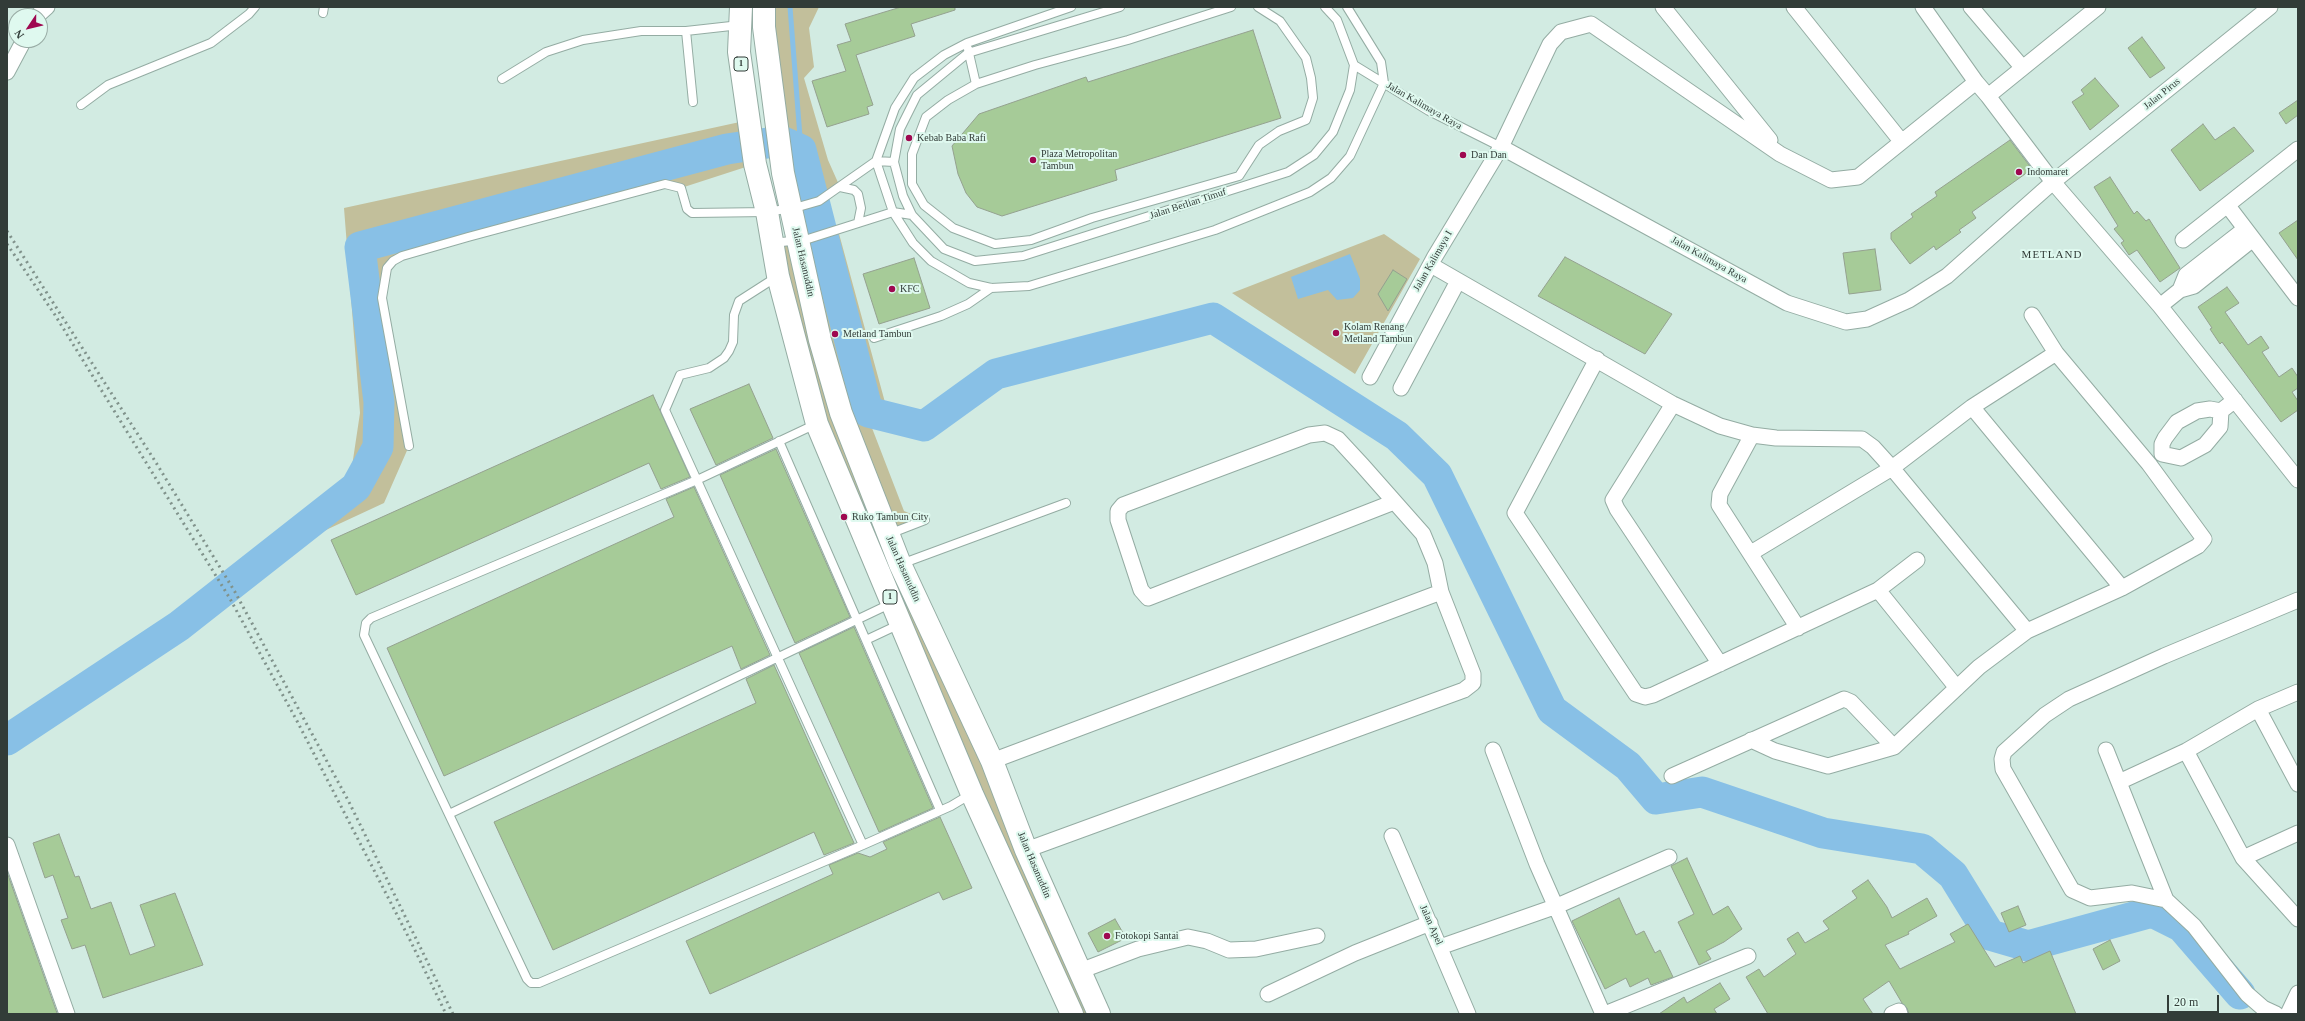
<!DOCTYPE html>
<html>
<head>
<meta charset="utf-8">
<style>
	body { margin:0 }
	#map { position:relative; width:2305px; height:1021px; overflow:hidden; background:#d2ebe2; font-family:"Times New Roman",serif }
	canvas { display:block }
	.frame { position:absolute; inset:0; border:8px solid #323c38; pointer-events:none }
	.north { position:absolute; left:8px; top:8px; width:40px; height:40px; box-sizing:border-box; background:#dff9ef; border:1px solid #9aada6; border-radius:50%; rotate:235deg; font-size:11px; font-weight:700; line-height:16px; text-align:center; color:#323c38 }
	.north::after { content:''; display:block; margin:auto; width:14px; height:18px; background:#9f0850; clip-path:polygon(50% 0,100% 100%,50% 72%,0 100%) }
	.scale { position:absolute; left:2167px; top:995px; width:52px; height:18px; box-sizing:border-box; border:2px solid #323c38; border-top:0; padding-left:5px; font-size:12px; line-height:14px; white-space:nowrap; color:#323c38; -webkit-text-stroke:3px #dff9ef; paint-order:stroke }
</style>
</head>
<body>
<div id="map">
<canvas width="2305" height="1021"></canvas>
<div class="frame"></div>
<div class="north">N</div>
<div class="scale">20 m</div>
</div>
<script>
const g = document.querySelector('canvas').getContext('2d');
g.lineJoin = 'round';
function fillPath(path, color) { g.fillStyle = color; g.fill(path, 'evenodd'); }
const shape = rows => new Path2D(rows.map(r => 'M' + r).join(''));
function strokePath(path, color, width, dash) { g.strokeStyle = color; g.lineWidth = width; g.lineCap = dash ? 'butt' : 'round'; g.setLineDash(dash || []); g.stroke(path); }
function write(font, color, halo, rows, align = 'center') {
  g.font = font + ' "Times New Roman",serif'; g.lineWidth = 4; g.setLineDash([]); g.textBaseline = 'middle'; g.strokeStyle = halo; g.fillStyle = color; for (const [text, x, y, turn = 0] of rows) {
    g.save(); g.translate(x, y); g.rotate((+turn || 0) * Math.PI / 180); g.textAlign = isNaN(turn) ? turn : align; if (halo) g.strokeText(text, 0, 0); g.fillText(text, 0, 0); g.restore();
  }
}
const green = shape([
	[766,7,819,7,809,28,814,67,804,78,828,160,840,187,819,201,790,207],
	[749,120,755,164,681,188,665,184,393,261,382,298,409,446,384,503,313,536,235,592,223,573,351,473,360,413,344,208],
	[838,230,889,417,872,428,904,511,925,520,888,535,1099,1014,1072,1014,817,424,773,243],
	[1384,234,1420,259,1355,374,1232,293]
]);
const water = shape([
	[1350,254,1360,279,1360,290,1353,298,1337,300,1328,290,1298,299,1291,277]
]);
const stream = shape([
	[790,7,801,150]
]);
const river = shape([
	[7,740,179,626,356,487,378,447,379,402,360,247,727,149,781,141,801,150,868,412,924,426,996,374,1213,318,1397,436,1437,475,1552,710,1628,766,1656,799,1702,792,1823,833,1922,849,1953,875,1990,935,2028,946,2152,912,2182,927,2240,994]
]);
const building = shape([
	[901,7,955,7,955,10,911,24,915,36,856,55,873,105,867,107,869,114,827,127,812,81,846,71,837,45,851,41,845,24,901,7],
	[1253,30,1281,118,1115,170,1117,180,1002,216,977,207,966,193,958,174,952,146,979,114,1086,77,1088,82,1253,30],
	[2142,37,2165,68,2150,78,2128,48,2142,37],
	[2095,78,2119,106,2090,130,2072,102,2084,94,2081,90,2095,78],
	[2298,100,2298,115,2286,124,2279,113,2298,100],
	[2203,124,2215,140,2234,127,2254,151,2200,191,2171,150,2203,124],
	[2010,140,2032,169,1972,212,1976,218,1959,230,1961,232,1936,250,1934,246,1910,264,1891,239,1891,233,1913,217,1911,214,1937,196,1935,192,2010,140],
	[2110,177,2134,214,2137,211,2146,221,2149,219,2180,268,2160,282,2137,250,2129,255,2121,243,2124,241,2114,229,2118,226,2094,187,2110,177],
	[2298,220,2298,260,2279,233,2298,220],
	[1875,249,1881,290,1849,294,1843,253,1875,249],
	[1565,257,1672,314,1645,354,1538,296,1565,257],
	[914,258,930,308,879,324,863,274,914,258],
	[1393,270,1407,279,1388,311,1378,294,1393,270],
	[2227,287,2239,303,2225,312,2248,345,2261,336,2269,348,2262,352,2279,377,2292,368,2298,377,2298,388,2292,392,2298,401,2298,410,2281,422,2222,342,2220,344,2210,329,2212,328,2198,307,2227,287],
	[749,384,773,438,716,465,690,409,749,384],
	[653,395,690,477,661,489,649,463,356,595,331,540,653,395],
	[776,449,850,617,795,643,720,475,776,449],
	[694,487,770,655,741,669,732,646,444,776,387,648,674,517,666,499,694,487],
	[854,627,933,808,879,832,799,653,854,627],
	[774,665,854,843,824,855,814,832,553,950,494,822,756,703,746,679,774,665],
	[940,817,972,888,943,900,939,892,710,994,686,941,833,874,829,865,858,853,870,857,887,849,883,842,940,817],
	[59,834,75,877,79,876,91,909,111,902,130,955,155,946,140,905,175,893,203,965,103,998,85,945,72,949,61,920,68,918,53,875,45,878,33,843,59,834],
	[1687,858,1713,915,1728,906,1742,929,1724,942,1706,951,1711,959,1699,965,1678,922,1694,914,1671,866,1687,858],
	[7,872,57,1013,54,1014,7,1014,7,872],
	[1868,880,1887,907,1892,918,1927,898,1937,916,1908,932,1909,934,1885,945,1900,969,1955,942,1950,934,1968,924,1995,967,2020,956,2023,963,2050,951,2076,1014,1909,1014,1907,1008,1902,1003,1889,981,1863,999,1873,1014,1768,1014,1746,977,1759,969,1764,977,1796,954,1787,939,1798,932,1805,943,1829,929,1823,921,1857,898,1852,891,1868,880],
	[1619,898,1636,935,1644,931,1655,953,1660,950,1673,977,1651,985,1648,978,1630,987,1626,978,1605,989,1572,921,1619,898],
	[2018,906,2026,925,2009,932,2001,913,2018,906],
	[1115,919,1126,938,1098,952,1088,933,1115,919],
	[2110,940,2120,961,2103,970,2093,949,2110,940],
	[1720,983,1730,999,1714,1009,1717,1014,1659,1014,1684,997,1687,1003,1720,983]
]);
const service = shape([
	[1071,7,967,43,944,55,914,78,895,108,876,161,893,212,913,243,931,261,969,283,991,288,1029,286,1215,230,1310,192,1331,178,1350,156,1384,83,1381,62,1347,7],
	[1120,7,968,53,917,95,900,129,894,162,903,196,912,215,944,249,975,261,1023,256,1288,172,1314,155,1333,132,1350,90,1354,65,1337,20,1325,7],
	[1231,7,1128,40,1035,65,976,84,948,100,926,117,912,154,912,184,924,205,953,228,995,244,1031,240,1092,218,1239,176,1259,145,1279,131,1306,120,1313,98,1311,78,1306,58,1280,21,1258,7],
	[323,13,324,7],
	[686,31,693,102],
	[968,49,976,84],
	[1354,65,1429,111,1501,147],
	[502,79,546,52,583,40,641,31,686,31,740,25],
	[81,105,108,85,211,43,249,14,255,7],
	[840,187,854,190,858,194,861,208,858,223],
	[773,243,808,239,893,212,912,215],
	[778,276,739,301,734,315,733,342,729,351,724,358,709,368,680,375,665,410,863,845],
	[874,338,941,316,968,304,991,288],
	[816,424,697,480,371,618,366,623,364,635,527,979,531,983,539,983,863,845,951,806,971,794],
	[779,441,940,810],
	[409,446,382,298,387,268,393,261,402,256,468,237,665,184,681,188,687,209,692,213,767,212,798,207,819,201,876,161,894,162],
	[889,534,925,520],
	[901,564,1066,503],
	[866,640,900,624],
	[449,814,892,603]
]);
const minor = shape([
	[1663,7,1770,140],
	[1794,7,1901,141],
	[1923,7,1976,82],
	[1971,7,2022,67],
	[2098,7,1988,96,2053,182,2160,306,2298,480],
	[37,16,47,7],
	[7,72,24,40],
	[1501,147,1787,303,1846,322,1867,319,1909,300,1947,276,2053,182,2270,7],
	[2228,206,2298,298],
	[2183,240,2298,149],
	[1431,265,1673,404,1720,426,1752,435,1776,438,1862,439,1873,447,1892,468,2027,631],
	[2180,290,2186,275,2245,229],
	[2160,306,2180,290,2194,286,2253,239],
	[1597,359,1515,513,1636,694,1645,697,1653,695,1878,590,1957,688],
	[1370,377,1434,258,1501,147,1550,44,1561,32,1591,24,1780,154,1831,180,1858,177,1976,82,1988,96],
	[1401,388,1458,281],
	[1673,404,1613,500,1617,509,1720,664],
	[1972,407,2122,588],
	[1752,435,1720,494,1719,505,1798,628],
	[2162,454,2162,444,2165,438,2177,422,2197,411,2210,409,2221,411,2235,400],
	[2162,454,2181,458,2205,445,2220,427,2221,411],
	[1751,553,1892,468,1972,407,2056,353],
	[1878,590,1917,560],
	[2258,709,2298,784],
	[1751,740,1775,751,1828,766,1894,747,1979,667,2027,631,2122,588,2198,546,2204,539,2149,464,2056,353,2032,315],
	[1493,750,1537,864,1603,1014],
	[2106,750,2166,900],
	[2186,751,2243,858,2298,919],
	[992,761,1441,592],
	[1672,776,1844,699,1851,702,1894,747],
	[2119,782,2186,751,2258,709,2298,692],
	[1392,836,1468,1014],
	[7,845,67,1014],
	[1026,850,1464,690,1473,683,1473,674,1441,592,1435,563,1423,534,1362,465,1338,439,1325,433,1309,435,1123,505,1118,511,1118,520,1141,590,1148,598,1394,502],
	[2243,858,2298,833],
	[1440,947,1557,906,1669,857],
	[1080,971,1138,949,1188,937,1207,941,1229,950,1256,949,1317,936],
	[1268,994,1355,953,1430,923],
	[1605,1014,1748,956],
	[1892,1014,1899,1011,1900,1014],
	[2276,1014,2263,1008,2247,994,2194,926,2166,900,2132,893,2090,898,2072,890,2003,769,2002,759,2004,752,2045,715,2069,699,2164,656,2298,600],
	[2288,1014,2298,993]
]);
const trunk = shape([
	[741,7,739,52,755,164,767,212,778,276,817,424,972,794,1072,1014],
	[764,7,764,27,783,173,820,340,841,413,900,564,992,761,1026,850,1099,1014]
]);
const rail = shape([
	[7,231,155,461,235,592,349,802,453,1014],
	[7,244,55,315,229,597,297,721,410,940,446,1014]
]);
const markers = [
	[909,138,4,"#9f0850"],
	[1463,155,4,"#9f0850"],
	[1033,160,4,"#9f0850"],
	[2019,172,4,"#9f0850"],
	[892,289,4,"#9f0850"],
	[1336,333,4,"#9f0850"],
	[835,334,4,"#9f0850"],
	[844,517,4,"#9f0850"],
	[1107,936,4,"#9f0850"]
];
const shields = [
	[741,64,14],
	[890,597,14]
];
const shieldNames = [
	["1",741,64],
	["1",890,597]
];
const streetNames = [
	["Jalan Pirus",2162,94,-39],
	["Jalan Kalimaya Raya",1424,106,30],
	["Jalan Berlian Timuf",1188,204,-18],
	["Jalan Kalimaya Raya",1709,260,29],
	["Jalan Kalimaya I",1433,261,-60],
	["Jalan Hasanuddin",803,262,77],
	["Jalan Hasanuddin",903,569,66],
	["Jalan Hasanuddin",1034,865,67],
	["Jalan Apel",1431,925,66]
];
const poiNames = [
	["Kebab Baba Rafi",917,138],
	["Plaza Metropolitan",1041,154],
	["Tambun",1041,166],
	["Dan Dan",1471,155],
	["Indomaret",2027,172],
	["KFC",900,289],
	["Kolam Renang",1344,327],
	["Metland Tambun",1344,339],
	["Metland Tambun",843,334],
	["Ruko Tambun City",852,517],
	["Fotokopi Santai",1115,936]
];
const neighbourhoodNames = [
	["METLAND",2052,255]
];
fillPath(green, '#c2bf9b');
fillPath(water, '#88c0e6');
strokePath(stream, '#88c0e6', 5);
strokePath(river, '#88c0e6', 31);
fillPath(building, '#a6cb98');
strokePath(building, '#94a18f', 1);
strokePath(service, '#94aca3', 10);
strokePath(minor, '#94aca3', 17);
strokePath(trunk, '#94aca3', 24);
strokePath(service, '#fff', 8);
strokePath(minor, '#fff', 15);
strokePath(trunk, '#fff', 22);
strokePath(rail, '#80928b', 3, [2, 4]);
for (const [x, y, r, color] of markers) { const dot = new Path2D(); dot.arc(x, y, r, 0, 2 * Math.PI); g.fillStyle = color; g.fill(dot); strokePath(dot, '#dff9ef', 1.5); }
for (const [x, y, w] of shields) { const box = new Path2D(); box.roundRect(x - w / 2, y - 7, w, 14, 3); g.fillStyle = '#dff9ef'; g.fill(box); strokePath(box, '#323c38', 1); }
write('bold 9px', '#323c38', null, shieldNames);
write('10px', '#323c38', '#dff9ef', streetNames);
write('10px', '#323c38', '#dff9ef', poiNames, 'left');
g.letterSpacing = '1px';
write('11px', '#323c38', '#dff9ef', neighbourhoodNames);
g.letterSpacing = '0px';
</script>
</body>
</html>
